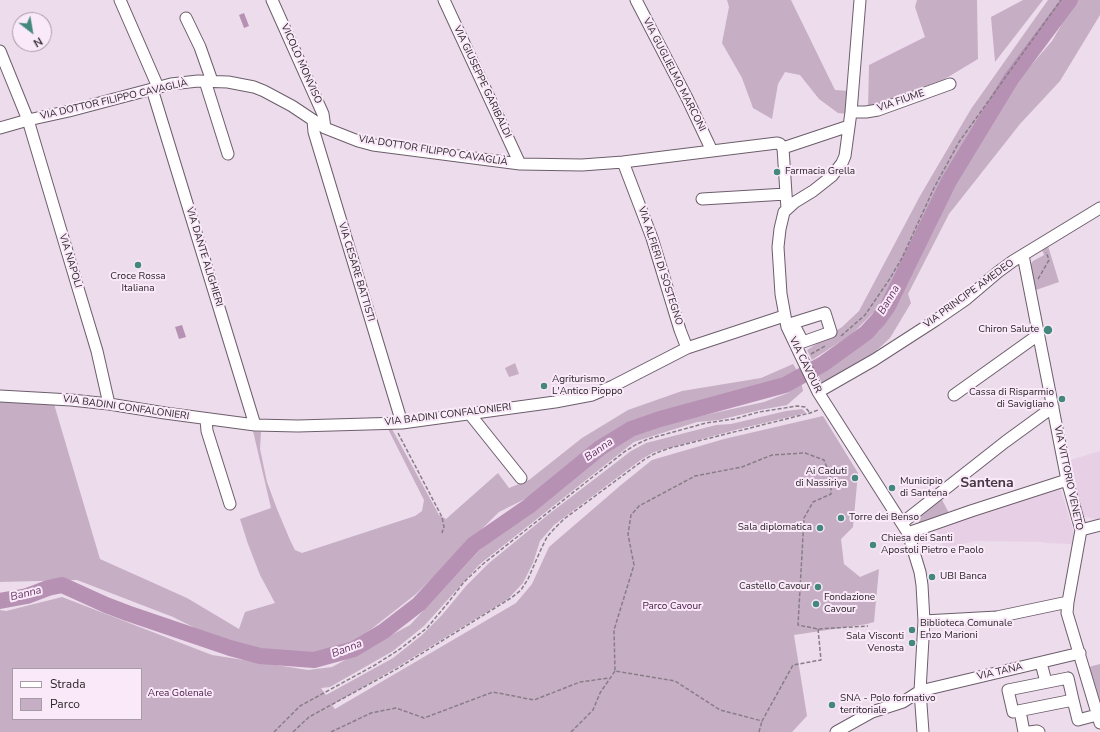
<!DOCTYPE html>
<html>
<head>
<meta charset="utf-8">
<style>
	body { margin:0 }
	#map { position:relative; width:1100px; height:732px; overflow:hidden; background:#eddcec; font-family:"Nunito Sans",sans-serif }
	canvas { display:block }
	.legend { position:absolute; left:12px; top:668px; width:130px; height:52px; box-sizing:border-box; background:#fae9f9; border:1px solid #a79ba6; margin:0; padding:5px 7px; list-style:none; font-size:12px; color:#2b252a }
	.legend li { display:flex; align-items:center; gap:8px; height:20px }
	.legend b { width:20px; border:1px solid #a79ba6 }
	.north { position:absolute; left:12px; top:12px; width:40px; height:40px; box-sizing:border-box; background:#fae9f9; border:1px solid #a79ba6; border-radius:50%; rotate:149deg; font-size:11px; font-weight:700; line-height:16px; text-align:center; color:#2b252a }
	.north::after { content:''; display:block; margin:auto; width:14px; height:18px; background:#44887d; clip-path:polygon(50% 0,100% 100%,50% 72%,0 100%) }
</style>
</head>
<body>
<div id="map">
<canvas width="1100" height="732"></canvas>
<ul class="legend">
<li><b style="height:5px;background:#fff"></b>Strada</li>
<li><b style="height:11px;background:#c6aec4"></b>Parco</li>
</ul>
<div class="north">N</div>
</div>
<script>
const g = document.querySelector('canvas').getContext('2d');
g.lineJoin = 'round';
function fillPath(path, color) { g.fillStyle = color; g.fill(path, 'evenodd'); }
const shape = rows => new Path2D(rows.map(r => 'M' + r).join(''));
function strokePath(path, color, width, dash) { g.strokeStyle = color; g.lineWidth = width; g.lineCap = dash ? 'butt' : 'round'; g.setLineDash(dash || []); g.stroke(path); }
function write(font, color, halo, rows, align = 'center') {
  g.font = font + ' "Nunito Sans",sans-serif'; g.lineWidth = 4; g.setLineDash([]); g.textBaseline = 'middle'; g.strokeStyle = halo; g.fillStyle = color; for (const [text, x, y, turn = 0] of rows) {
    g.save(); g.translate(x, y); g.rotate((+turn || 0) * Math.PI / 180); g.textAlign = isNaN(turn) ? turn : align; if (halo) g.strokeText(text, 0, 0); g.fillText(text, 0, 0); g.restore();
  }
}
const built = shape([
	[1100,451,1100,520,1081,516,1070,460],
	[1060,487,1074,533,1075,548,1071,544,1046,543,1041,542,976,541,944,548,936,528]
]);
const green = shape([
	[727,0,791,0,835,90,849,91,848,114,838,113,819,99,800,75,785,72,778,84,772,119,753,108,742,78,722,43,729,7],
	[917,0,977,0,978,59,943,80,868,107,869,65,925,37,915,7],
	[1023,0,1043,0,995,62,991,17],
	[1048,0,1064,0,1010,74,968,140,904,265,880,306,852,334,812,360,807,350,842,327,859,311,920,196,971,109],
	[1076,0,1100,0,1100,15,1060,81,1020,124,949,214,908,294,911,303,890,338,876,351,826,386,822,384,818,374,879,331,885,322,899,289,944,200,1008,92,1052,41],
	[1048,246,1059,282,1036,290,1031,266,1031,264,1033,261,1044,255,1042,250],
	[515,363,519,374,509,377,505,368],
	[793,364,798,372,779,383,737,396,657,414,602,440,537,493,499,512,416,594,356,641,320,653,260,649,221,641,173,617,77,580,0,582,0,401,54,404,100,559,187,598,239,629,245,612,275,603,260,575,248,544,240,519,271,508,253,431,261,432,260,449,267,482,277,509,290,540,295,550,302,553,415,516,422,511,424,500,388,429,392,429,439,515,446,519,498,473,509,488,529,480,582,438,628,410,682,391,761,378],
	[801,381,803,391,787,405,760,410,719,420,697,422,634,442,480,564,424,626,393,651,330,687,321,688,326,695,393,658,422,635,442,615,466,586,489,563,549,514,631,451,646,443,716,425,731,424,786,411,802,409,806,413,739,429,654,452,642,459,554,525,540,541,533,563,523,583,508,599,394,669,332,705,335,709,516,603,532,584,549,547,621,485,652,460,724,439,823,416,858,473,853,527,841,539,844,564,860,577,879,569,874,622,867,624,794,635,807,716,792,732,0,732,0,610,6,611,62,597,212,655,308,670,332,667,410,625,489,540,621,441,673,422,764,402,788,393],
	[13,669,141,669,141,719,13,719],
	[941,498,949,513,947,514,922,523,919,522,917,518],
	[1100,664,1100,705,1089,667]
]);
const water = shape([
	[244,13,249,26,244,28,239,15],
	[182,325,186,337,179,339,175,327]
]);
const river = shape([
	[0,601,27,596,48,588,62,585,106,605,127,613,230,648,260,656,314,660,354,649,384,631,419,604,474,544,529,506,600,448,631,429,660,419,785,385,823,364,866,333,878,320,888,306,949,181,1011,79,1070,0]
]);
const path = shape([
	[1038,279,1049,260,1046,252],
	[841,336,865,315,889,280,902,258,934,188,959,142,1061,0],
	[811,354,825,346],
	[398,433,442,517,444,527,442,533],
	[818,629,821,660,793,665,762,721,720,710,675,681,615,671,614,630,634,565,628,534,631,515,639,506,695,476,742,467,772,455,805,453,824,460,831,478,831,494,813,502,804,518,798,625,818,629,868,626],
	[274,732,300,706,375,665,400,649,427,628,447,604,464,582,483,564,624,452,637,444,648,439,706,423,734,419,759,412,797,406,805,407,810,413],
	[293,732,309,717,395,670,511,598,521,590,528,579,542,547,547,537,554,529,564,519,645,459,656,453,670,448,810,413,818,410],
	[331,732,371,713,396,708,424,718,493,692,534,700,580,682,609,678],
	[571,732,593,710,600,693,615,671],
	[759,732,762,721]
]);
const minor = shape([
	[120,0,158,87],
	[272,0,323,114,325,128],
	[444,0,520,164],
	[636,0,687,98,712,151],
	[860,0,851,112,845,156,842,163,832,176,813,191,795,202,784,212,780,229,778,247,781,294,787,327,818,392,908,533,920,572,922,585,924,621,920,691,923,732],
	[186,18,200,47,212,81],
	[0,51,28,120,78,288,97,351,109,404],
	[205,81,228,154],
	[152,89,255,425],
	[851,112,866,112,878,110,950,84],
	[313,120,314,132,402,423],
	[0,128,28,120,69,111,171,84,198,81,228,82,254,87,264,91,292,106,325,128,358,141,373,145,520,164,582,165,623,162,777,143,780,144,783,148,787,209],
	[783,148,849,126],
	[623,162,652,238,680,330,687,348],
	[702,199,786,194],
	[1023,255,1067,480,1081,530,1068,602,1067,613,1100,723],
	[825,313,831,332,803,342,793,323,825,313],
	[818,392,874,360,936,320,965,300,998,272,1013,261,1100,208],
	[954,395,1038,335],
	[0,396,71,400,109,404,165,413,255,425,298,426,402,423,555,402,592,395,613,386,687,348,784,316],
	[469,413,521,478],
	[206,419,207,431,230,504],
	[902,523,1005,442,1053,407],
	[1081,530,1100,525],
	[908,533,971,511,1067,480],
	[924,621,997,617,1068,602],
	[1041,663,1046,682],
	[1068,678,1073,700,1013,712,1008,690,1068,678],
	[1073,700,1078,720,1097,715],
	[1020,711,1024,732],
	[836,732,872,712,903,702,920,691,1080,653],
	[1029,732,1037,731,1039,732]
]);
const markers = [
	[777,172,4,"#44887d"],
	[138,265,4,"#44887d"],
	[1048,330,5,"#44887d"],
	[544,386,4,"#44887d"],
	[1062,399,4,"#44887d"],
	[855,478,4,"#44887d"],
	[892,488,4,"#44887d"],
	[841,518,4,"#44887d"],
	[820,528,4,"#44887d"],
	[873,545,4,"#44887d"],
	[932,577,4,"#44887d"],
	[818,587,4,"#44887d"],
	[816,604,4,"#44887d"],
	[912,630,4,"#44887d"],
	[912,643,4,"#44887d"],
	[832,705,4,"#44887d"]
];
const streetNames = [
	["VICOLO MONVISO",301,64,66],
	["VIA GUGLIELMO MARCONI",674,75,63],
	["VIA GIUSEPPE GARIBALDI",482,82,65],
	["VIA DOTTOR FILIPPO CAVAGLIÀ",114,100,-13],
	["VIA FIUME",901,101,-19],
	["VIA DOTTOR FILIPPO CAVAGLIÀ",433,151,9],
	["VIA DANTE ALIGHIERI",204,257,73],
	["VIA NAPOLI",70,261,73],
	["VIA ALFIERI DI SOSTEGNO",660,266,72],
	["VIA CESARE BATTISTI",356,272,73],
	["VIA PRINCIPE AMEDEO",969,294,-36],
	["VIA CAVOUR",805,365,64],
	["VIA BADINI CONFALONIERI",126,408,8],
	["VIA BADINI CONFALONIERI",448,415,-7],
	["VIA VITTORIO VENETO",1068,478,78],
	["VIA TANA",1000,672,-13]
];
const poiNames = [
	["Farmacia Grella",785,172],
	["Croce Rossa",138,277,"center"],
	["Italiana",138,289,"center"],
	["Chiron Salute",1039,330,"right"],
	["Agriturismo",552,380],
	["L'Antico Pioppo",552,392],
	["Cassa di Risparmio",1054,393,"right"],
	["di Savigliano",1054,405,"right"],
	["Ai Caduti",847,472,"right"],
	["di Nassiriya",847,484,"right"],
	["Municipio",900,482],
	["di Santena",900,494],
	["Torre dei Benso",849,518],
	["Sala diplomatica",812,528,"right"],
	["Chiesa dei Santi",881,539],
	["Apostoli Pietro e Paolo",881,551],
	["UBI Banca",940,577],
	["Castello Cavour",810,587,"right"],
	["Fondazione",824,598],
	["Cavour",824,610],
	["Biblioteca Comunale",920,624],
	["Enzo Marioni",920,636],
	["Sala Visconti",904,637,"right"],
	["Venosta",904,649,"right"],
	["SNA - Polo formativo",840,699],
	["territoriale",840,711]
];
const parkNames = [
	["Parco Cavour",672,607],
	["Area Golenale",180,694]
];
const waterNames = [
	["Banna",889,300,-59],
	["Banna",599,450,-35],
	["Banna",26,594,-14],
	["Banna",347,649,-21]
];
const districtNames = [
	["Santena",987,484]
];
fillPath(built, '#e7d0e5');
fillPath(green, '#c6aec4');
fillPath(water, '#b691b4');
strokePath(river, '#b691b4', 16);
strokePath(minor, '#6d5e6c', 13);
strokePath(path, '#887d87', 1.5, [4, 2]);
strokePath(minor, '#fff', 11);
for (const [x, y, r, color] of markers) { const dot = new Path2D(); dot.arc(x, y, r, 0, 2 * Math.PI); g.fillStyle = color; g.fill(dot); strokePath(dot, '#fae9f9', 1.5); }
write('10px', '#2b252a', '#fae9f9', streetNames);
write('10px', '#2b252a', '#fae9f9', poiNames, 'left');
write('10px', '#451744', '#fae9f9', parkNames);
write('italic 11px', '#653564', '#fae9f9', waterNames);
write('bold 14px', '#453744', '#fae9f9', districtNames);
</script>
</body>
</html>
